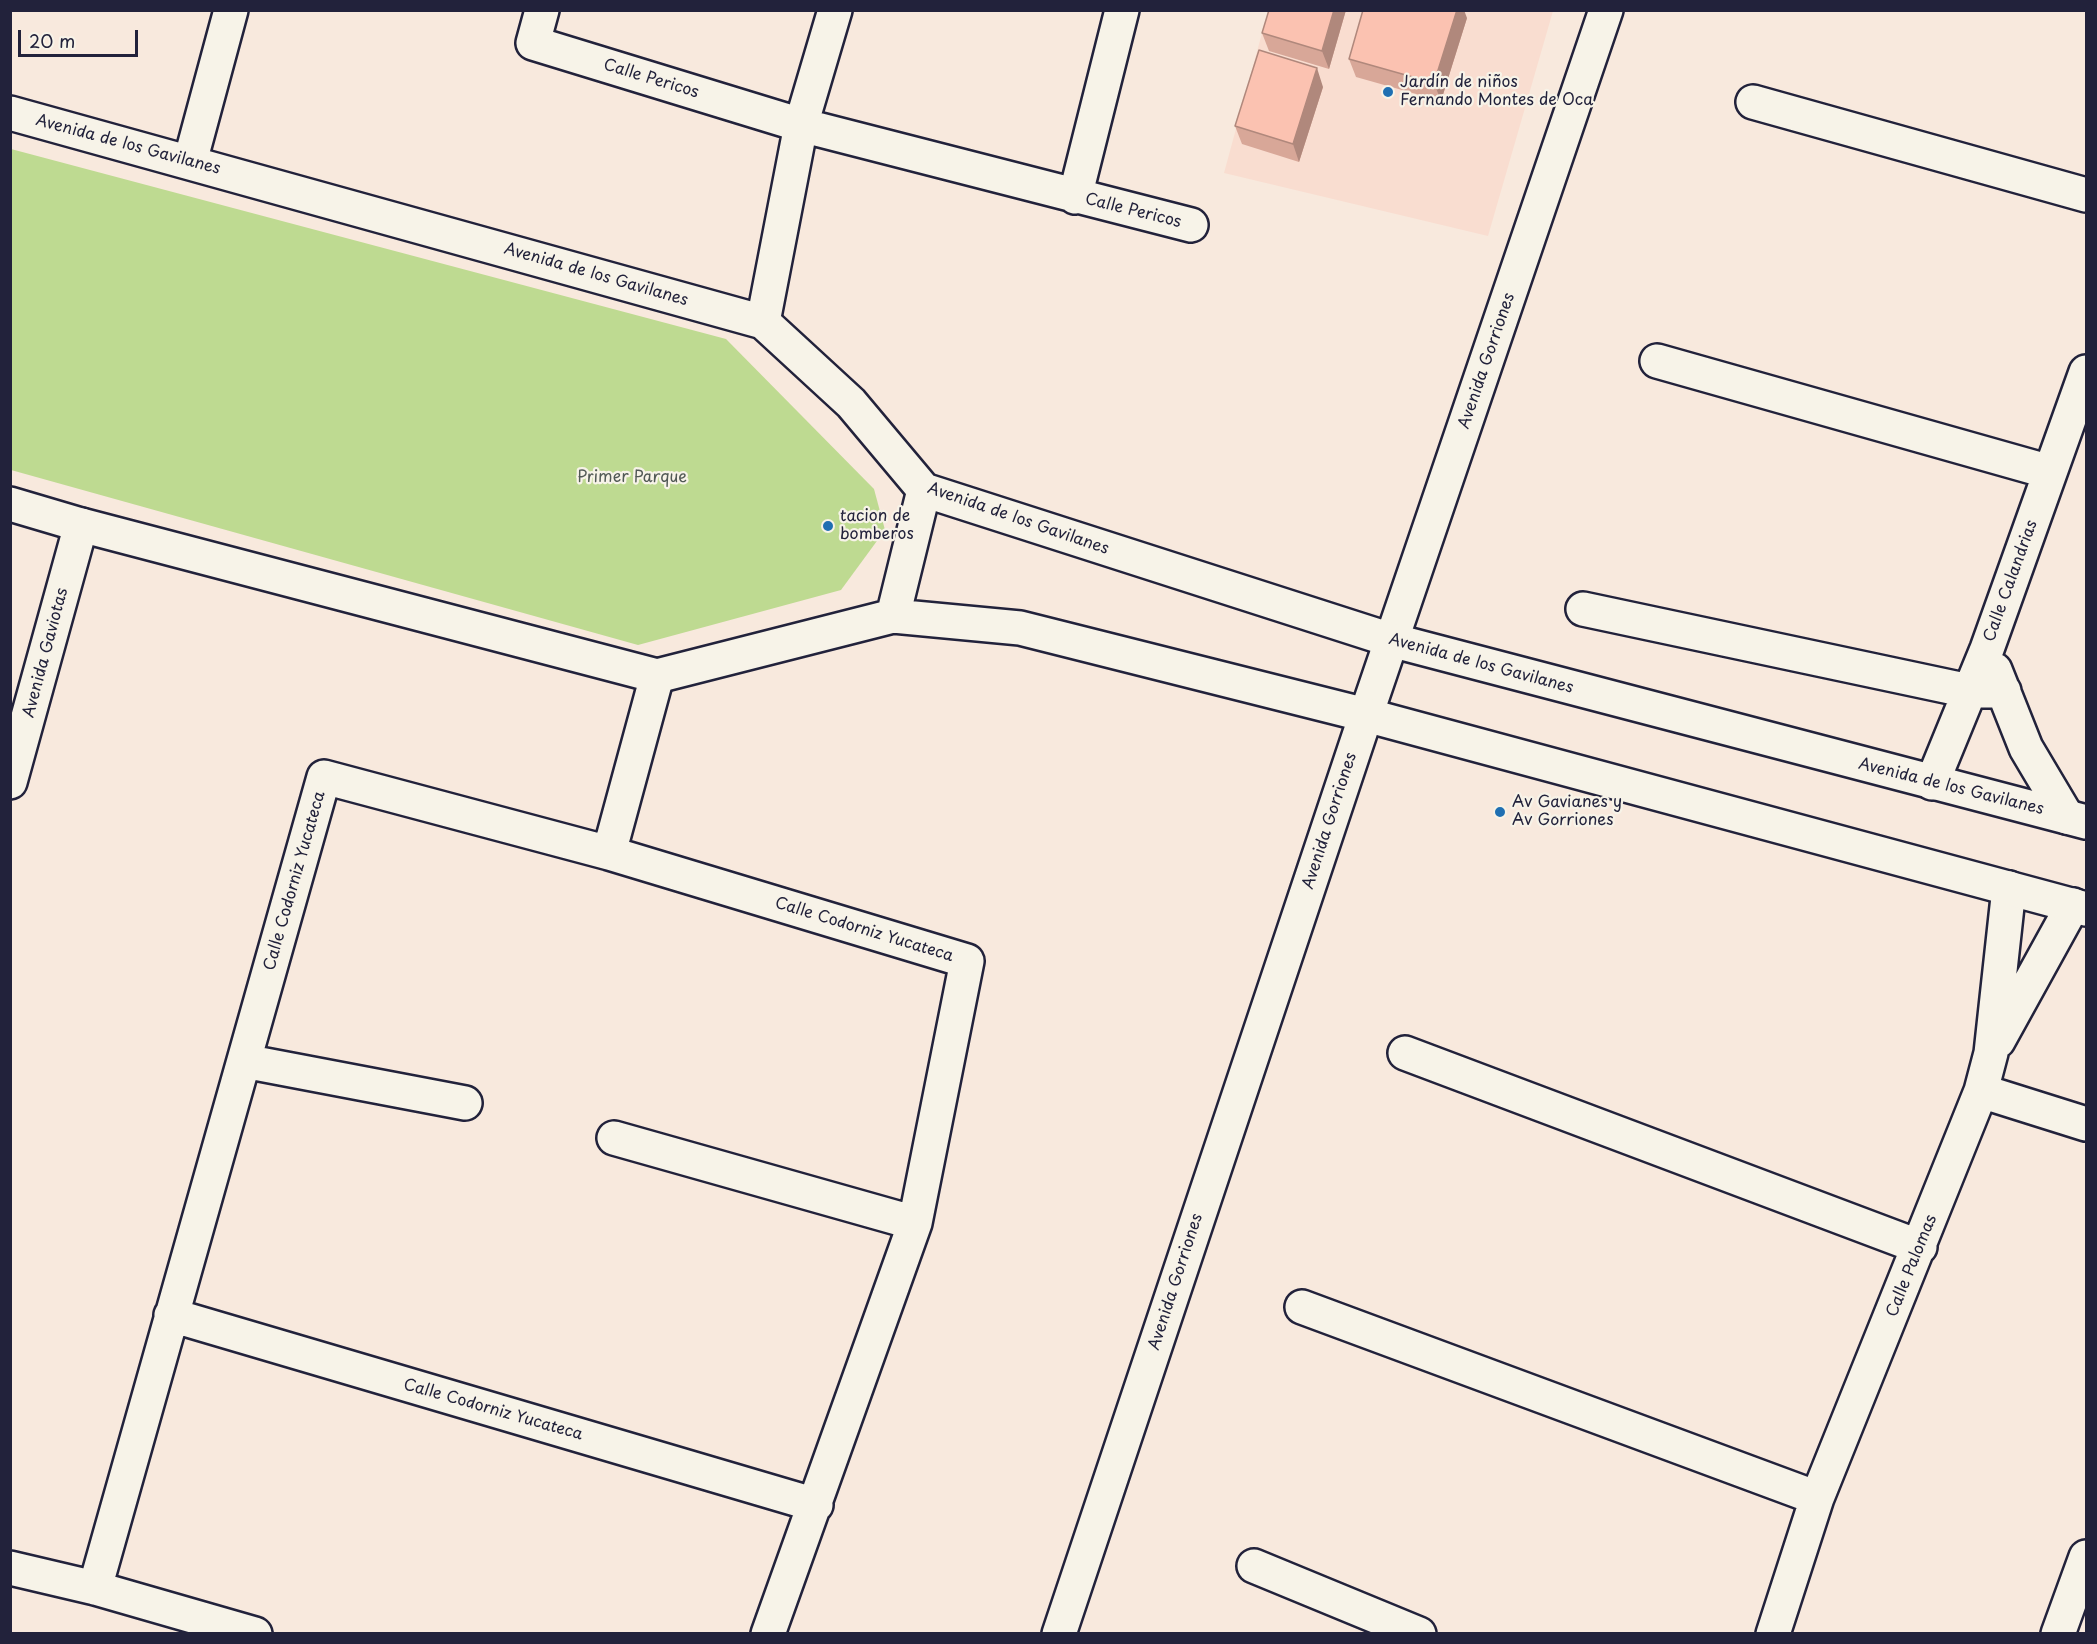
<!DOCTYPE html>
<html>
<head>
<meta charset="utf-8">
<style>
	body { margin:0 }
	#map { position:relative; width:2097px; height:1644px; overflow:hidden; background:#f8e9dd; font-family:"Playpen Sans",sans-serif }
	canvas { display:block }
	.frame { position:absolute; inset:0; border:12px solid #22223b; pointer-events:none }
	.scale { position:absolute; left:18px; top:30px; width:120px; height:27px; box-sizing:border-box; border:3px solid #22223b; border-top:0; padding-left:8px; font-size:18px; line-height:21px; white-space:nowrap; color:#22223b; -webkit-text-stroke:4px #f7f3e8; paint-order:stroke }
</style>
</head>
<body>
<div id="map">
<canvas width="2097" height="1644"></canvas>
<div class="frame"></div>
<div class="scale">20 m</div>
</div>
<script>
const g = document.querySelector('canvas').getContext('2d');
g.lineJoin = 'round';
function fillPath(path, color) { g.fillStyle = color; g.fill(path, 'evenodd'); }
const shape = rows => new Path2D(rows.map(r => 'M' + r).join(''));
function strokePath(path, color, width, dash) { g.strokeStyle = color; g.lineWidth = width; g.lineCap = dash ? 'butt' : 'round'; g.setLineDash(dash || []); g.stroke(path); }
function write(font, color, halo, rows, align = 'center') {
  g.font = font + ' "Playpen Sans",sans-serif'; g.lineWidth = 4.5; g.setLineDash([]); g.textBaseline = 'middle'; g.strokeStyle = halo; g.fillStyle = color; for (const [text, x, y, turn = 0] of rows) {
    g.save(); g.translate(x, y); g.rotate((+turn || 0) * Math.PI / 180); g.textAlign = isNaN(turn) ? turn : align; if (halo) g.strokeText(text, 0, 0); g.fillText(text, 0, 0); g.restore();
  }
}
const built = shape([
	[1268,11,1553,11,1488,236,1224,173]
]);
const green = shape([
	[11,149,726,339,874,489,885,530,841,590,638,645,11,470]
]);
const minor = shape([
	[542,10,533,43,801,125,1191,225],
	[1753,102,2086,195],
	[190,162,231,10],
	[1075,197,1122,10],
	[763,322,801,125,835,10],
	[1657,361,2050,472],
	[1583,609,1969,691,2004,691],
	[1995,670,2026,748,2067,817],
	[657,676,609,853,967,961,915,1223,768,1634],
	[10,782,81,525],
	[1932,783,1987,649,2086,372],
	[1998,1041,2073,905],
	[1405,1053,1920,1247],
	[244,1061,465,1103],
	[1981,1091,2086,1124],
	[614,1138,915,1223],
	[1302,1307,1817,1498],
	[171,1315,816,1505],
	[1254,1566,1419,1634],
	[10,1568,95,1588,255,1634],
	[95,1588,324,777,609,853],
	[1059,1634,1366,715,1606,10],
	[1773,1634,1817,1498,1981,1091,1991,1053,2009,888],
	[2058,1634,2086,1557]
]);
const major = shape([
	[10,113,763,322,851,403,924,490,1391,640,2086,822],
	[10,504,81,525,657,676,893,616,1020,628,1366,715,2086,909],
	[893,616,924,490]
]);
const wall = shape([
	[1346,10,1329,69,1269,51,1262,33],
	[1467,18,1441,101,1356,77,1349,59],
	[1323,87,1299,162,1242,144,1235,126]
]);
const shadedWall = shape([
	[1334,10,1346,10,1329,69,1322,51],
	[1457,10,1464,10,1467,18,1441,101,1434,83],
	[1317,68,1323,87,1299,162,1293,144]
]);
const building = shape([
	[1269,10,1334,10,1322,51,1262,33,1269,10],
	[1363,10,1457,10,1434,83,1349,59,1363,10],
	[1259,50,1317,68,1293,144,1235,126,1259,50]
]);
const markers = [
	[1388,92,6,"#1f6fb2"],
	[828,526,6,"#1f6fb2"],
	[1500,812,6,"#1f6fb2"]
];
const streetNames = [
	["Calle Pericos",651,79,17],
	["Avenida de los Gavilanes",128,145,15],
	["Calle Pericos",1133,211,14],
	["Avenida de los Gavilanes",596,275,16],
	["Avenida Gorriones",1487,361,-71],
	["Avenida de los Gavilanes",1018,519,19],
	["Calle Calandrias",2011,581,-70],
	["Avenida Gaviotas",46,653,-75],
	["Avenida de los Gavilanes",1481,664,15],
	["Avenida de los Gavilanes",1951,787,14],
	["Avenida Gorriones",1330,821,-72],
	["Calle Codorniz Yucateca",295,881,-74],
	["Calle Codorniz Yucateca",864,930,17],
	["Calle Palomas",1912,1266,-68],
	["Avenida Gorriones",1176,1282,-72],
	["Calle Codorniz Yucateca",493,1410,16]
];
const poiNames = [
	["Jardín de niños",1400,83],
	["Fernando Montes de Oca",1400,101],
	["tacion de",840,517],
	["bomberos",840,535],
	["Av Gavianes y",1512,803],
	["Av Gorriones",1512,821]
];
const parkNames = [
	["Primer Parque",632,478]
];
fillPath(built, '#f9ddd0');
fillPath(green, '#beda91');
strokePath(minor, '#22223b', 38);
strokePath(major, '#22223b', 38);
strokePath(minor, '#f7f3e8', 33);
strokePath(major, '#f7f3e8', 33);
fillPath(wall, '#d8a798');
fillPath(shadedWall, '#b0887c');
fillPath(building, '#fbc2b1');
strokePath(building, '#b0887c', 1.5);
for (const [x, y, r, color] of markers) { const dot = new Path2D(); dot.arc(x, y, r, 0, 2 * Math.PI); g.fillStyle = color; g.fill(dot); strokePath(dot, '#f7f3e8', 2); }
write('16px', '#22223b', '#f7f3e8', streetNames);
write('16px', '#22223b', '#f7f3e8', poiNames, 'left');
write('16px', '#515955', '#f7f3e8', parkNames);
</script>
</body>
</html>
